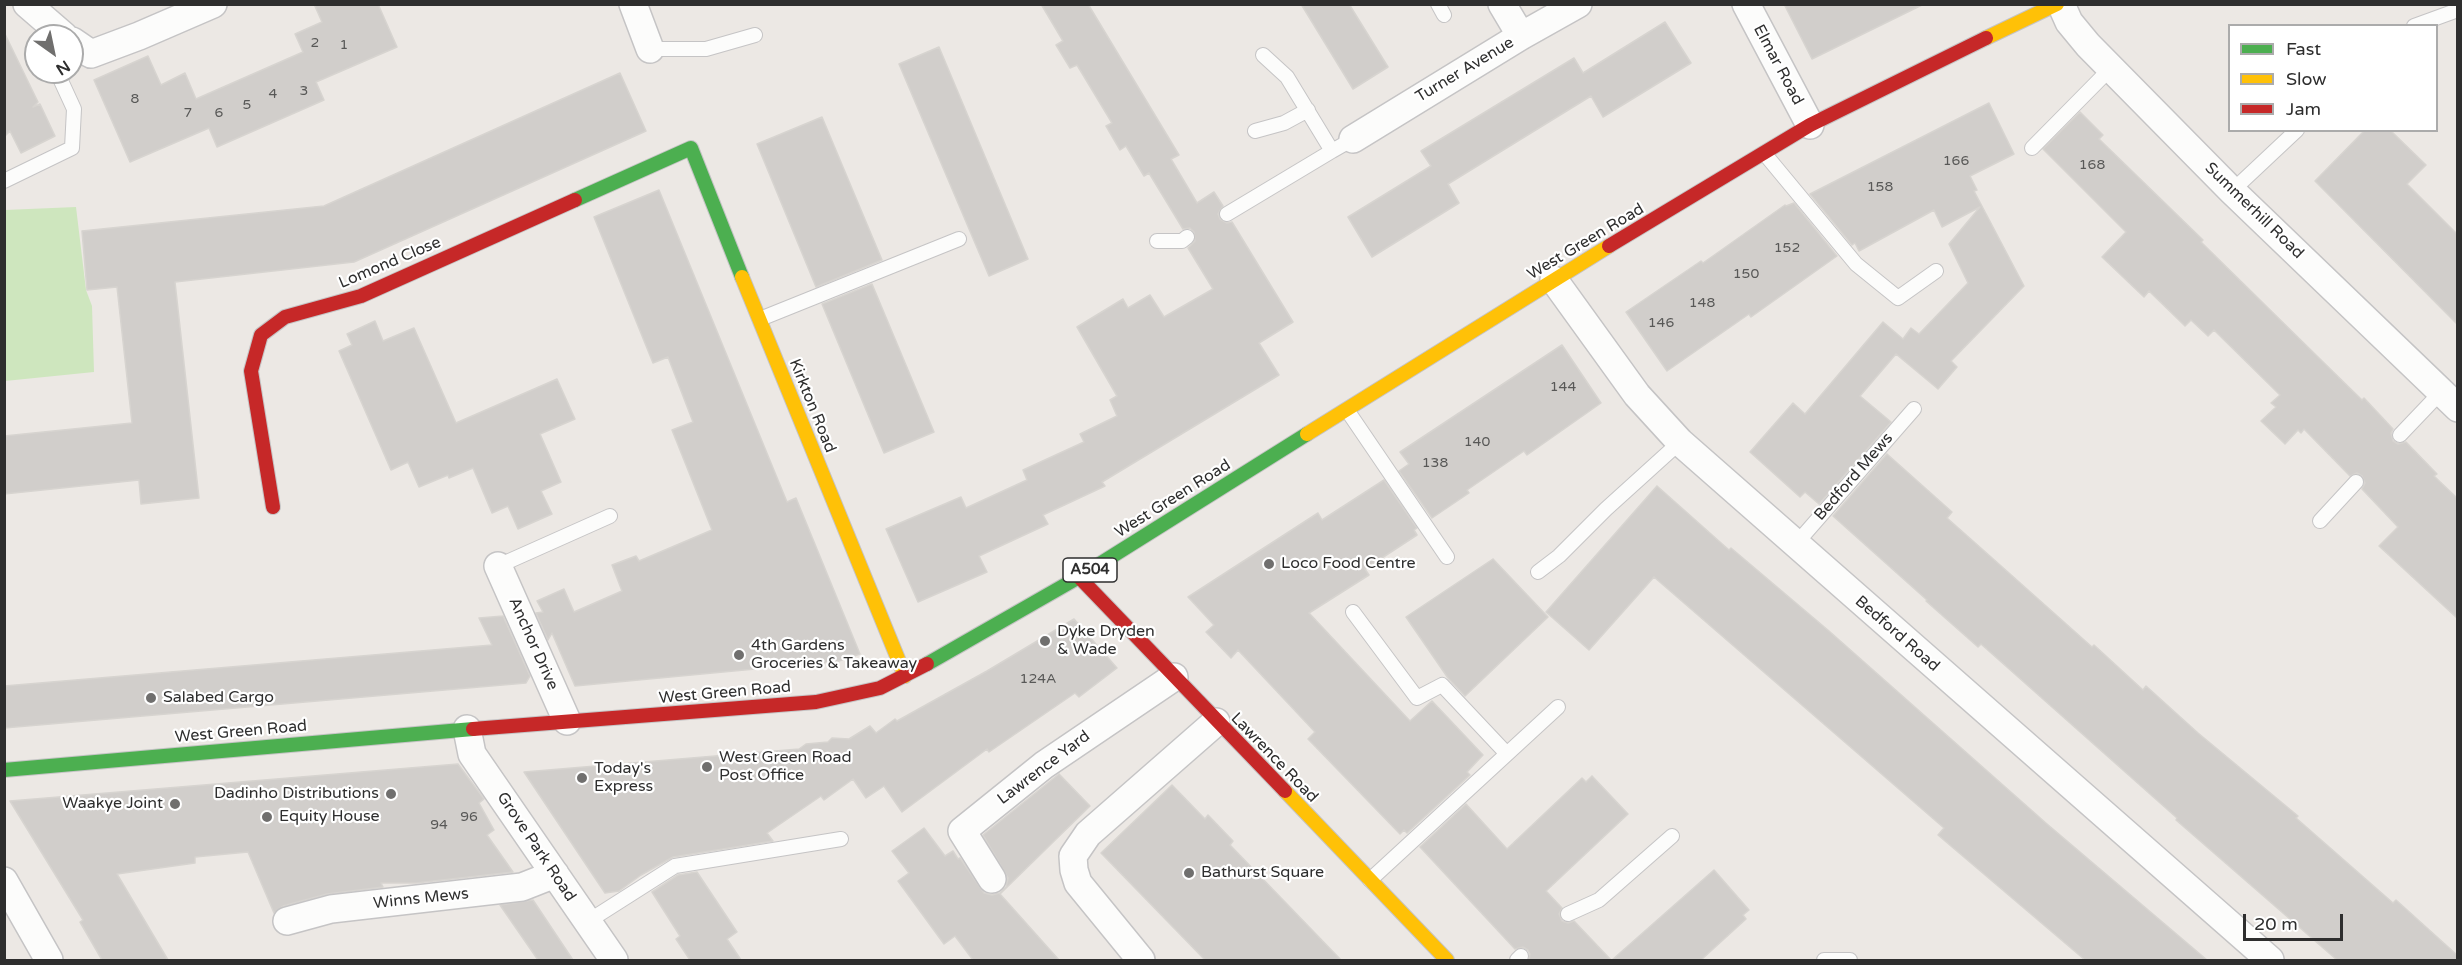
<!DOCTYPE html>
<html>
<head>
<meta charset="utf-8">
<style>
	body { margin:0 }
	#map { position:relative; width:2462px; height:965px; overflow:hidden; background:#ece8e4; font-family:"Varela Round",sans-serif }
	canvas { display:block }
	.frame { position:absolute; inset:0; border:6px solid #2e2e2e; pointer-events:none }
	.legend { position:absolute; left:2228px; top:24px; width:210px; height:108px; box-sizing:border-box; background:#fff; border:2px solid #ababab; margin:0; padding:8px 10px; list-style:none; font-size:18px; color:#2e2e2e }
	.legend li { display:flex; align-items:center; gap:12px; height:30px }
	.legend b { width:30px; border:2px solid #ababab }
	.north { position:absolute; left:24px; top:24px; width:60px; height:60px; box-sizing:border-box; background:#fff; border:2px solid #ababab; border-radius:50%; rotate:147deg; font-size:16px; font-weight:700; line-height:24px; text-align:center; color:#2e2e2e }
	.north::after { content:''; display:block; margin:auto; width:21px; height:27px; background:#706f6e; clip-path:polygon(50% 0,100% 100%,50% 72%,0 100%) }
	.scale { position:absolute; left:2243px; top:914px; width:100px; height:27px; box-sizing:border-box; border:3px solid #2e2e2e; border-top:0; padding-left:8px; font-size:18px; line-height:21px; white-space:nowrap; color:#2e2e2e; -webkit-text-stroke:4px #fff; paint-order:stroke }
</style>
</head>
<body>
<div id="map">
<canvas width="2462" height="965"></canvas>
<div class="frame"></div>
<ul class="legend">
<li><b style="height:8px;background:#4caf50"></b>Fast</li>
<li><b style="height:8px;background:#ffc107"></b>Slow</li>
<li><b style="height:8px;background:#c62828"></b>Jam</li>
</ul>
<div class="north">N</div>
<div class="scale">20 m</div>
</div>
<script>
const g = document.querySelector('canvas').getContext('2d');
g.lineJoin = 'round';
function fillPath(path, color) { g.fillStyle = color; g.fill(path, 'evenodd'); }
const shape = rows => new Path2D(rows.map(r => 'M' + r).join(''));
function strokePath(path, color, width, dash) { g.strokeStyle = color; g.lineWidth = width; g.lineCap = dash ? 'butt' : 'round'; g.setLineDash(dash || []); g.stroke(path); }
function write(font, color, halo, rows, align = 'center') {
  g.font = font + ' "Varela Round",sans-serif'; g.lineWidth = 4.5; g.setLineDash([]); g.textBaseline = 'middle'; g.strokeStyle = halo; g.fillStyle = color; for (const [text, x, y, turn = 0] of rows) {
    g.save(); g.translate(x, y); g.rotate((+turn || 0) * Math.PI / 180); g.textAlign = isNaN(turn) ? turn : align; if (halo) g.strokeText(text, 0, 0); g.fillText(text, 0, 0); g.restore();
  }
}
const green = shape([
	[76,207,86,290,92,306,94,372,5,381,5,210]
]);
const building = shape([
	[314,4,378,4,397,47,316,82,324,100,217,147,209,128,130,162,94,80,148,56,161,85,185,73,196,99,303,52,295,34,322,22,314,4],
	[1041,4,1088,4,1179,155,1171,159,1197,203,1214,192,1223,206,1218,214,1220,219,1227,223,1232,222,1293,322,1259,343,1279,375,1102,482,1105,486,1043,515,1048,524,979,556,987,572,918,602,886,529,961,497,966,508,1027,480,1023,470,1084,442,1080,434,1117,416,1110,400,1117,396,1077,327,1123,299,1128,308,1150,295,1164,317,1213,289,1188,248,1195,241,1194,232,1190,228,1183,229,1149,173,1144,176,1126,146,1120,150,1106,126,1112,123,1077,65,1070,68,1056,45,1063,41,1041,4],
	[1301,4,1349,4,1388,67,1353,89,1301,4],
	[1784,4,1924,4,1812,59,1784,4],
	[1665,22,1691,63,1603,117,1591,96,1448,184,1459,203,1372,257,1348,217,1431,166,1421,151,1574,58,1583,73,1665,22],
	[4,32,38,102,33,107,40,104,55,136,21,153,10,131,4,137,4,32],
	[939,47,1028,259,989,276,899,64,939,47],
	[620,73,646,131,354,262,175,282,199,498,141,504,139,480,4,494,4,436,132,423,117,287,87,290,82,231,324,206,620,73],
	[1989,103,2014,154,1970,176,1977,190,1974,191,2024,286,1951,361,1957,367,1938,389,1896,354,1860,396,1891,422,1819,504,1805,492,1800,497,1750,452,1793,403,1805,414,1883,322,1903,339,1911,328,1919,334,1968,283,1949,244,1980,207,1942,227,1934,210,1859,251,1855,243,1852,245,1810,194,1989,103],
	[2080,112,2103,135,2099,139,2203,240,2201,242,2318,357,2362,400,2364,398,2393,429,2391,433,2393,441,2398,444,2406,442,2437,474,2434,476,2457,498,2457,618,2379,546,2398,527,2362,489,2365,483,2362,476,2357,473,2350,476,2304,429,2301,433,2298,430,2285,444,2261,421,2276,407,2271,403,2280,395,2214,330,2208,336,2191,320,2185,326,2149,291,2144,297,2102,257,2126,232,2043,149,2080,112],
	[822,117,882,260,816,287,757,144,822,117],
	[2365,130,2390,130,2426,165,2407,184,2457,234,2457,324,2315,181,2365,130],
	[659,190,787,502,796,498,860,654,836,662,754,667,755,669,575,686,552,633,548,640,536,613,543,612,537,601,564,589,574,612,622,591,612,565,636,556,639,561,712,530,672,430,693,422,668,357,653,363,594,217,659,190],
	[1794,203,1837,256,1751,317,1749,314,1667,371,1626,312,1701,261,1703,263,1785,205,1786,206,1794,203],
	[872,284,934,432,884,453,822,304,872,284],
	[375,321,383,341,414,328,456,423,557,379,575,419,540,434,561,482,541,491,552,514,518,529,508,506,492,513,473,468,449,478,448,475,419,487,408,462,391,470,339,351,352,345,347,334,375,321],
	[1562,345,1601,403,1527,455,1524,451,1467,490,1469,493,1432,518,1399,471,1409,464,1400,452,1562,345],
	[1887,454,1952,512,1947,518,1991,557,2092,647,2094,645,2143,690,2146,686,2198,733,2298,816,2296,818,2393,903,2396,900,2457,955,2457,960,2337,960,2176,820,2177,818,1981,644,1978,647,1926,601,1927,600,1833,516,1887,454],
	[1384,480,1417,528,1414,530,1417,535,1365,569,1369,575,1309,613,1410,721,1432,701,1483,755,1467,772,1470,775,1407,833,1404,830,1400,834,1308,739,1315,732,1238,650,1231,658,1206,632,1214,625,1188,597,1318,513,1322,520,1384,480],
	[1657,486,1729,550,1731,548,1829,631,2047,824,2207,960,2085,960,1938,835,1944,828,1654,577,1589,650,1546,612,1657,486],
	[1493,559,1548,617,1465,696,1448,678,1406,617,1493,559],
	[503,616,530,676,526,683,4,728,4,686,492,645,479,618,503,616],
	[1074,619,1117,668,1079,697,1075,693,989,752,987,749,902,812,884,786,866,798,853,779,824,800,821,796,767,833,773,841,673,857,641,875,619,891,605,893,524,772,799,749,806,744,828,742,832,738,849,739,870,726,876,733,895,719,897,721,987,671,1074,619],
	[458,764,484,799,479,803,494,830,487,835,513,872,416,883,381,883,383,887,327,894,283,906,274,913,248,852,195,857,195,863,117,874,168,960,102,960,80,922,83,920,10,801,458,764],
	[1059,774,1090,806,1000,894,1059,960,973,960,955,936,944,944,898,881,909,873,892,851,924,828,945,856,953,851,958,859,960,858,984,893,992,895,1000,893,1006,887,1008,878,983,835,1059,774],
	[1592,776,1628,814,1546,891,1562,908,1559,914,1562,921,1568,923,1574,921,1611,960,1529,960,1530,954,1528,950,1523,947,1515,949,1420,847,1466,804,1507,849,1582,778,1586,782,1592,776],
	[1172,785,1205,819,1208,815,1233,841,1230,845,1341,960,1205,960,1101,853,1172,785],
	[1714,870,1749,910,1743,915,1746,919,1701,960,1612,960,1714,870],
	[697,872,737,932,727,939,741,960,690,960,676,939,680,936,652,892,678,875,697,872],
	[533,900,573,960,538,960,500,905,533,900]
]);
const lane = shape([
	[1438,4,1444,15],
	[2414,26,2458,10],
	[650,49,706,49,755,35],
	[1263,55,1287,77,1332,151,1353,139],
	[1255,131,1284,123,1308,110],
	[2032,148,2111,68],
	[1764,153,1856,264,1898,298,1936,271],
	[4,181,72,148,74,109,57,72],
	[2232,191,2297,130],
	[1227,214,1332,151],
	[1157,241,1182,241,1187,237],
	[760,319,959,239],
	[1347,410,1447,557],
	[2400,435,2441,392],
	[2320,521,2356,482],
	[1795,545,1914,409],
	[498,566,610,516],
	[1538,572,1559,556,1606,509,1680,442],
	[1353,612,1417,698,1442,685,1507,754],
	[1370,880,1558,707],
	[1568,914,1599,900,1672,836],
	[587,922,675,866,841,839],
	[1517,960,1521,956],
	[1824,960,1850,960]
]);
const street = shape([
	[27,4,64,36],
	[633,4,650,49],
	[1502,4,1521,36],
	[1746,4,1810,125],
	[2061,4,2069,22,2088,45,2232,191,2458,408],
	[72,41,91,54,139,36,213,4],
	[1353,139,1521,36,1578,4],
	[1554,280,1637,395,1680,442,2270,960],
	[498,566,567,721],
	[467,729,472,754,614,960],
	[992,879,962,831,1044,765,1174,677],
	[4,881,49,960],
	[287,921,331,909,522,887,555,874],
	[1141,960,1078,883,1074,870,1073,856,1088,834,1216,722]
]);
const fast = shape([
	[575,200,691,148,742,277],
	[927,664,1079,577,1307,434],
	[4,770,473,729]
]);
const slow = shape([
	[1986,38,2057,4],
	[742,277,905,676],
	[1307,434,1609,246],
	[1285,791,1447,960]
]);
const jam = shape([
	[1609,246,1810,125,1986,38],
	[273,507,251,371,261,335,285,317,361,296,575,200],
	[1079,577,1285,791],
	[473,729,816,702,880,688,927,664]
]);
const markers = [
	[1269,564,6,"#706f6e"],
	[1045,641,6,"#706f6e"],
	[739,655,6,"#706f6e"],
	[151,698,6,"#706f6e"],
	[707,767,6,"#706f6e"],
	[582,778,6,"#706f6e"],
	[391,794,6,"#706f6e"],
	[175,804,6,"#706f6e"],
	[267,817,6,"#706f6e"],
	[1189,873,6,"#706f6e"]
];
const numberNames = [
	["2",315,43],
	["1",344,45],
	["3",304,91],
	["4",273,94],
	["8",135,99],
	["5",247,105],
	["7",188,113],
	["6",219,113],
	["166",1956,161],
	["168",2092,165],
	["158",1880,187],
	["152",1787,248],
	["150",1746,274],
	["148",1702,303],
	["146",1661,323],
	["144",1563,387],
	["140",1477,442],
	["138",1435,463],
	["124A",1038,679],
	["96",469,817],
	["94",439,825]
];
const shields = [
	[1090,570,54]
];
const shieldNames = [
	["A504",1090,570]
];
const streetNames = [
	["Elmar Road",1778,65,62],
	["Turner Avenue",1465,70,-31],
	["Summerhill Road",2254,211,44],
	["West Green Road",1586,242,-31],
	["Lomond Close",390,263,-23],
	["Kirkton Road",812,406,68],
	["Bedford Mews",1854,477,-49],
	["West Green Road",1173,499,-32],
	["Bedford Road",1897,634,41],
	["Anchor Drive",533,644,66],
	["West Green Road",725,693,-5],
	["West Green Road",241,732,-5],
	["Lawrence Road",1274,758,46],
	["Lawrence Yard",1044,768,-37],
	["Grove Park Road",536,847,56],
	["Winns Mews",421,899,-6]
];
const poiNames = [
	["Loco Food Centre",1281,564],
	["Dyke Dryden",1057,632],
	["& Wade",1057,650],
	["4th Gardens",751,646],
	["Groceries & Takeaway",751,664],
	["Salabed Cargo",163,698],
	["West Green Road",719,758],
	["Post Office",719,776],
	["Today's",594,769],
	["Express",594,787],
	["Dadinho Distributions",379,794,"right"],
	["Waakye Joint",163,804,"right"],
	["Equity House",279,817],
	["Bathurst Square",1201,873]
];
fillPath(green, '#cee6be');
fillPath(building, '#d1cecb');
strokePath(building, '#d7d4d0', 1.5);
strokePath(lane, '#c5c4c5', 16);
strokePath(street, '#c5c4c5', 30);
strokePath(fast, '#c5c4c5', 16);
strokePath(slow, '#c5c4c5', 16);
strokePath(jam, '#c5c4c5', 16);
strokePath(lane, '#fcfcfb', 14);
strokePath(street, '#fcfcfb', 27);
strokePath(fast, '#4caf50', 14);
strokePath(slow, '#ffc107', 14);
strokePath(jam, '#c62828', 14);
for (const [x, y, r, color] of markers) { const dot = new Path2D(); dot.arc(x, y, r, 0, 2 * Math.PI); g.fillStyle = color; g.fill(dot); strokePath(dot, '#fff', 2); }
write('14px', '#585857', null, numberNames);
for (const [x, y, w] of shields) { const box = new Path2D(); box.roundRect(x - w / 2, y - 12, w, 24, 4.5); g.fillStyle = '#fff'; g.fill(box); strokePath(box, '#2e2e2e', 1.5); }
write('bold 15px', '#2e2e2e', null, shieldNames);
write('16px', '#2e2e2e', '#fff', streetNames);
write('16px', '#2e2e2e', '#fff', poiNames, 'left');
</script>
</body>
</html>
